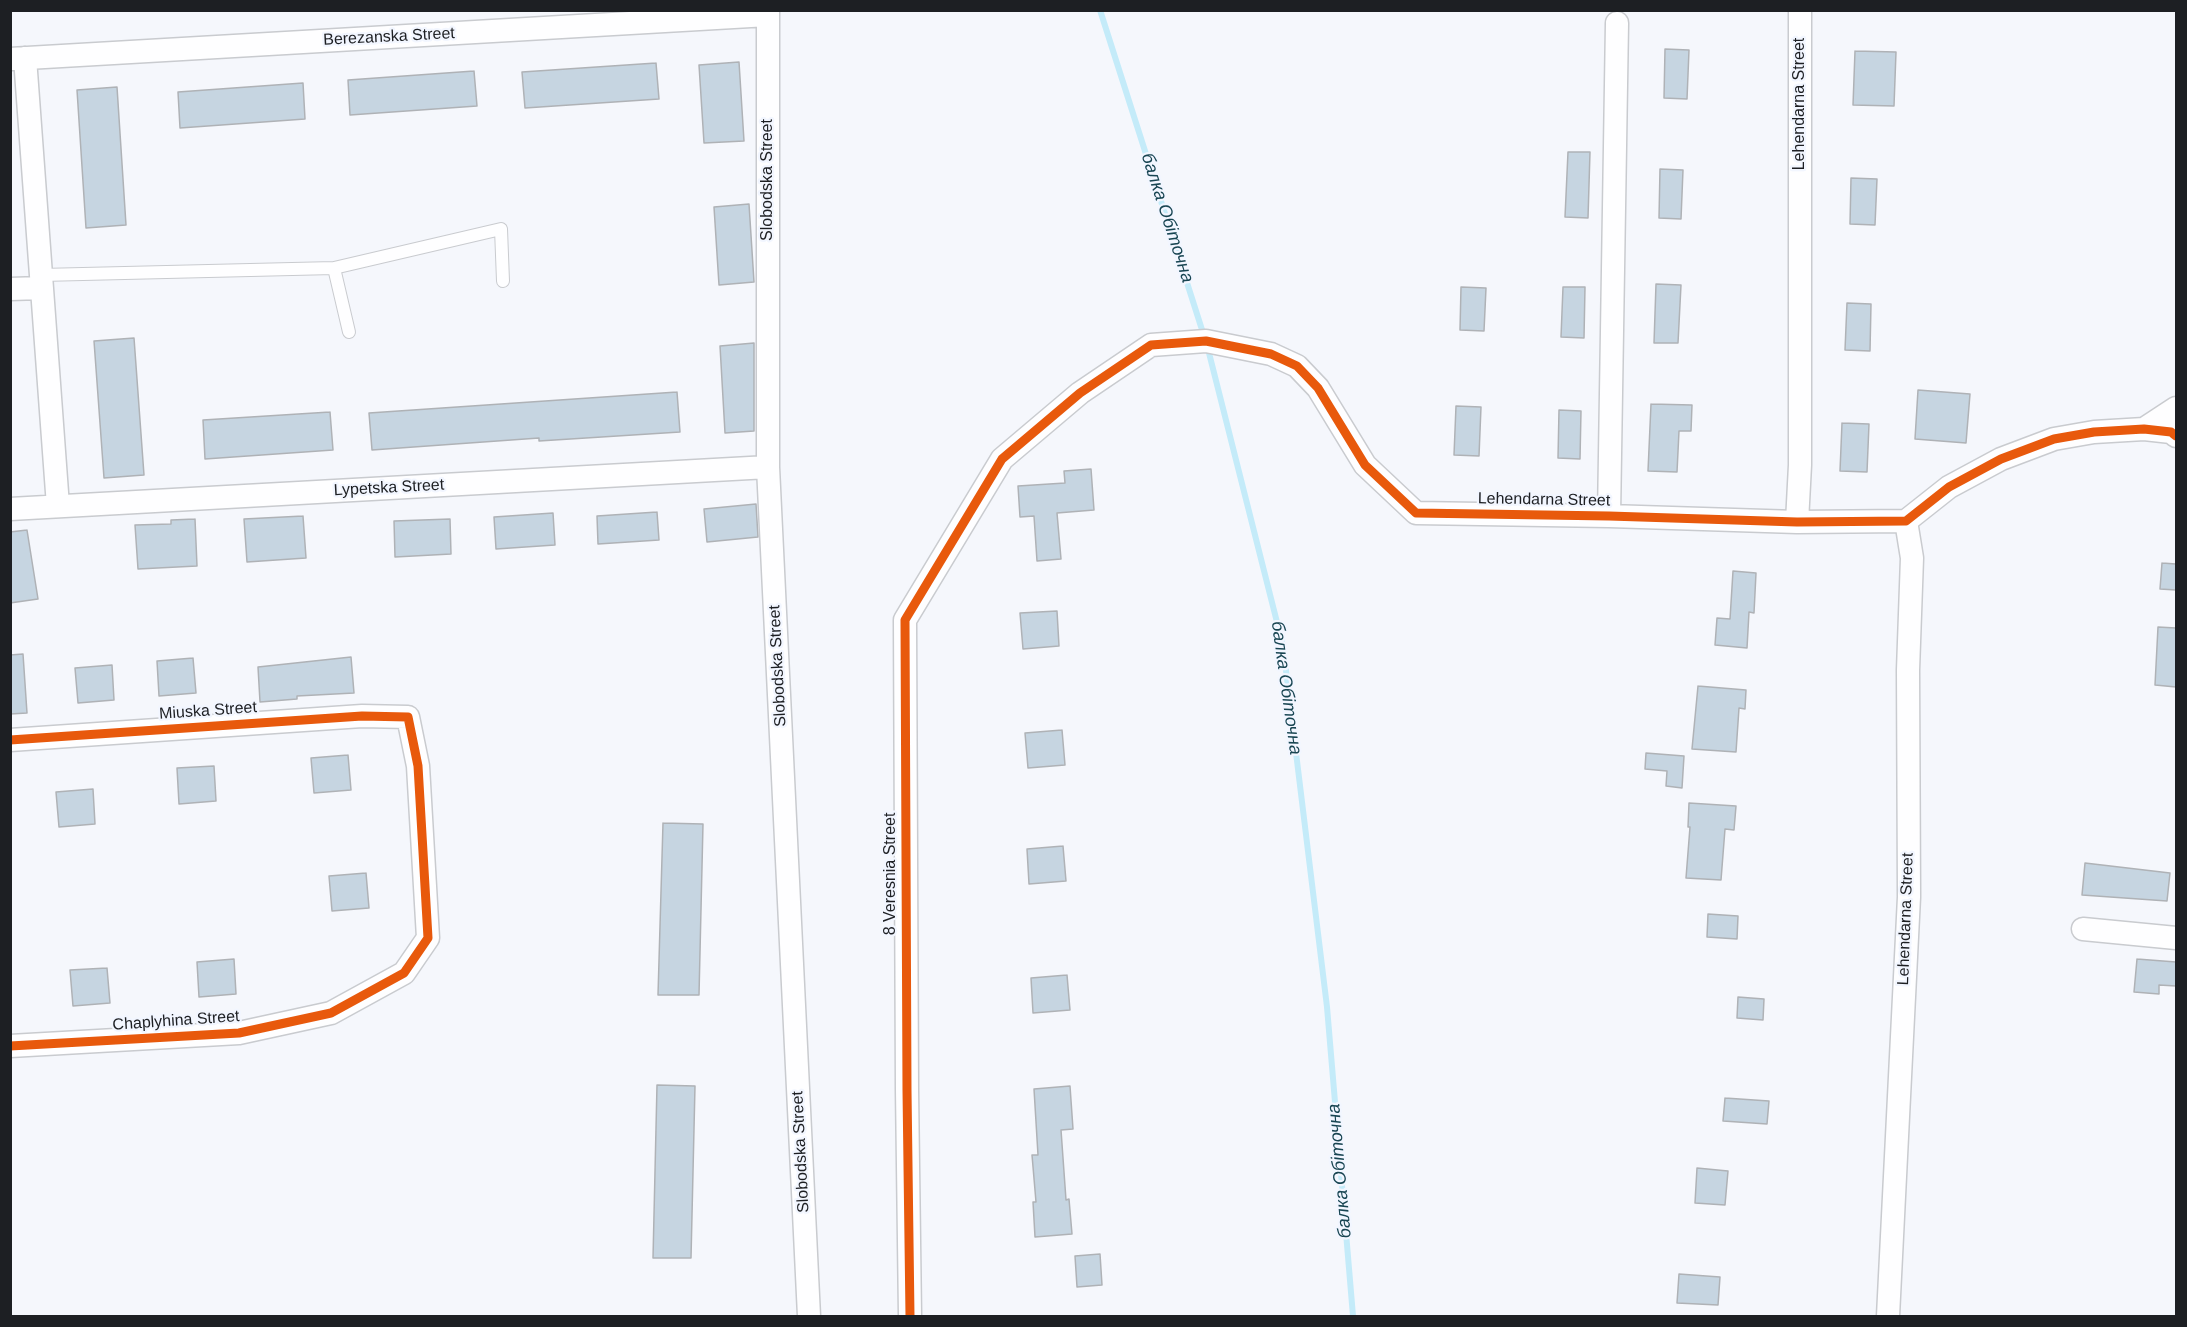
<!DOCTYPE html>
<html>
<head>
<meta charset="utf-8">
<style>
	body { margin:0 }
	#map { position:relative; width:2187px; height:1327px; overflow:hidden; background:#f5f7fc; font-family:Helvetica,sans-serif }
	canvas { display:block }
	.frame { position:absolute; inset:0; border:12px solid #1d1f23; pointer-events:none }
</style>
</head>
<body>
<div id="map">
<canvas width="2187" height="1327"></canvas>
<div class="frame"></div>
</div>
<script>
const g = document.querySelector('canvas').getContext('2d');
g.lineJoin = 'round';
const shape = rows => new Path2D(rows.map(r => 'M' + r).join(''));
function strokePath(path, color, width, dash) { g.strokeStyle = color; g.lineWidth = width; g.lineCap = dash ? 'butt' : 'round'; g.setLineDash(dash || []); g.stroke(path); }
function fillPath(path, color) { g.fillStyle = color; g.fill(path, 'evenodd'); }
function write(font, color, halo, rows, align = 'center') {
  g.font = font + ' Helvetica,sans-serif'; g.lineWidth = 4.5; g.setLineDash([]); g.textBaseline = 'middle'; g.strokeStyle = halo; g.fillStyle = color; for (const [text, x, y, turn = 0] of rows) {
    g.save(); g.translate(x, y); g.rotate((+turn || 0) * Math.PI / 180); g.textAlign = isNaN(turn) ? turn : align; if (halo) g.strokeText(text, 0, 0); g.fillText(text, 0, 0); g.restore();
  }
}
const stream = shape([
	[1100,10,1204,336],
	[1207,345,1283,646,1327,1007,1353,1316]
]);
const building = shape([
	[1665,49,1689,50,1687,99,1664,98,1665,49],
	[1855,51,1896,52,1894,106,1853,105,1855,51],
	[739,62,744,141,704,143,699,65,739,62],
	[656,63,659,99,525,108,522,72,656,63],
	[474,71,477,106,350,115,348,80,474,71],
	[303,83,305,119,180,128,178,92,303,83],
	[117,87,126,225,86,228,77,90,117,87],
	[1568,152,1590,152,1588,218,1565,217,1568,152],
	[1660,169,1683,170,1681,219,1659,218,1660,169],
	[1851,178,1877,179,1875,225,1850,224,1851,178],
	[749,204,754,282,719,285,714,207,749,204],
	[1656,284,1681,285,1678,343,1654,343,1656,284],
	[1461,287,1486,288,1484,331,1460,330,1461,287],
	[1563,287,1585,287,1584,338,1561,337,1563,287],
	[1847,303,1871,304,1870,351,1845,350,1847,303],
	[134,338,144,475,104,478,94,341,134,338],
	[754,343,754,431,725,433,720,346,754,343],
	[1918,390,1970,394,1966,443,1915,439,1918,390],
	[677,392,680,432,539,441,539,438,372,450,369,413,677,392],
	[1651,404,1692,405,1691,431,1679,431,1677,472,1648,471,1651,404],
	[1456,406,1481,407,1479,456,1454,455,1456,406],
	[1559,410,1581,411,1580,459,1558,458,1559,410],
	[330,412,333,450,205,459,203,420,330,412],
	[1842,423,1869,424,1867,472,1840,471,1842,423],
	[1091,469,1094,510,1057,513,1061,559,1037,561,1034,516,1020,517,1018,486,1065,483,1064,471,1091,469],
	[756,504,758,537,707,542,704,509,756,504],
	[657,512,659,540,598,544,597,516,657,512],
	[553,513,555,545,496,549,494,517,553,513],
	[303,516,306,558,247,562,244,519,303,516],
	[195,519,197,566,138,569,135,525,171,524,171,520,195,519],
	[450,519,451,554,395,557,394,521,450,519],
	[27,530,38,599,10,603,10,532,27,530],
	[2162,563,2176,564,2176,590,2160,589,2162,563],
	[1733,571,1756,573,1754,613,1749,612,1747,648,1715,645,1717,618,1730,619,1733,571],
	[1057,611,1059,646,1023,649,1020,613,1057,611],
	[2158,627,2176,628,2176,687,2155,685,2158,627],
	[23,654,27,713,10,714,10,655,23,654],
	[351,657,354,693,297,696,297,699,260,702,258,667,351,657],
	[193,658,196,693,159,696,157,661,193,658],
	[112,665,114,700,78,703,75,668,112,665],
	[1698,686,1746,690,1745,709,1739,708,1736,752,1692,749,1698,686],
	[1062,730,1065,765,1028,768,1025,733,1062,730],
	[1646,753,1684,756,1682,788,1666,786,1667,771,1645,769,1646,753],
	[348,755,351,790,314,793,311,758,348,755],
	[214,766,216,801,179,804,177,768,214,766],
	[93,789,95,824,59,827,56,792,93,789],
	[1689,803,1736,806,1734,830,1725,829,1721,880,1686,878,1690,827,1688,827,1689,803],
	[663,823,703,824,699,995,658,995,663,823],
	[1063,846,1066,881,1029,884,1027,849,1063,846],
	[2085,863,2170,873,2167,901,2082,895,2085,863],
	[366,873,369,908,332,911,329,876,366,873],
	[1708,914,1738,916,1737,939,1707,937,1708,914],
	[234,959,236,994,199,997,197,962,234,959],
	[2137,959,2176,962,2176,986,2159,985,2159,994,2134,992,2137,959],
	[107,968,110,1003,73,1006,70,970,107,968],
	[1067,975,1070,1010,1033,1013,1031,978,1067,975],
	[1738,997,1764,999,1763,1020,1737,1018,1738,997],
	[657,1085,695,1086,691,1258,653,1258,657,1085],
	[1070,1086,1073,1129,1061,1130,1066,1200,1069,1199,1072,1234,1035,1237,1033,1202,1036,1202,1032,1155,1038,1155,1034,1089,1070,1086],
	[1725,1098,1769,1101,1767,1124,1723,1121,1725,1098],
	[1697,1168,1728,1171,1725,1205,1695,1203,1697,1168],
	[1100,1254,1102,1285,1077,1287,1075,1256,1100,1254],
	[1679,1274,1720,1277,1718,1305,1677,1303,1679,1274]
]);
const service = shape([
	[334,268,349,332],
	[41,275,334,268,501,229,503,281]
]);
const minor = shape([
	[768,10,768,467,809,1316],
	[25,58,58,506],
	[10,59,768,15],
	[10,289,42,288],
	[2144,429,2176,408],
	[10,509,768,467],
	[1609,516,1617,23],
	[1797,522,1800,465,1800,10],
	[10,740,362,716,408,717,418,766,428,938,404,973,331,1013,239,1033,10,1046],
	[2083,929,2176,938],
	[910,1316,907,1090,905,620,1002,459,1080,393,1151,345,1206,341,1271,354,1297,366,1318,388,1365,465,1416,513,1609,516,1797,522,1906,521,1949,487,2001,459,2054,439,2094,432,2144,429,2171,432,2176,436],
	[1888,1316,1909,897,1908,670,1912,558,1906,521]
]);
const cycleway = shape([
	[10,740,362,716,408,717,418,766,428,938,404,973,331,1013,239,1033,10,1046],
	[910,1316,907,1090,905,620,1002,459,1080,393,1151,345,1206,341,1271,354,1297,366,1318,388,1365,465,1416,513,1609,516,1797,522,1906,521,1949,487,2001,459,2054,439,2094,432,2144,429,2171,432,2176,436]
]);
const streetNames = [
	["Berezanska Street",389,37,-3],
	["Lehendarna Street",1800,104,-90],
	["Slobodska Street",768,180,-90],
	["Lypetska Street",389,488,-3],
	["Lehendarna Street",1544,500,1],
	["Slobodska Street",778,666,-93],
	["Miuska Street",208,711,-4],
	["8 Veresnia Street",891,874,-90],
	["Lehendarna Street",1906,919,-88],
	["Chaplyhina Street",176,1021,-4],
	["Slobodska Street",801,1152,-93]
];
const waterNames = [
	["балка Обіточна",1167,218,72],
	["балка Обіточна",1286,688,82],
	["балка Обіточна",1340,1171,-95]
];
strokePath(stream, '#c4ebf9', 6);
fillPath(building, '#c6d5e1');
strokePath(building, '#afb2b6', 1.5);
strokePath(service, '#c9cbcf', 14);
strokePath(minor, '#c9cbcf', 25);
strokePath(service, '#fefeff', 12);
strokePath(minor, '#fefeff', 22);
strokePath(cycleway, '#e8590c', 9);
write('16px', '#1d1f23', '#f2f6ff', streetNames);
write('italic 18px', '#184552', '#f2f6ff', waterNames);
</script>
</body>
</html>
